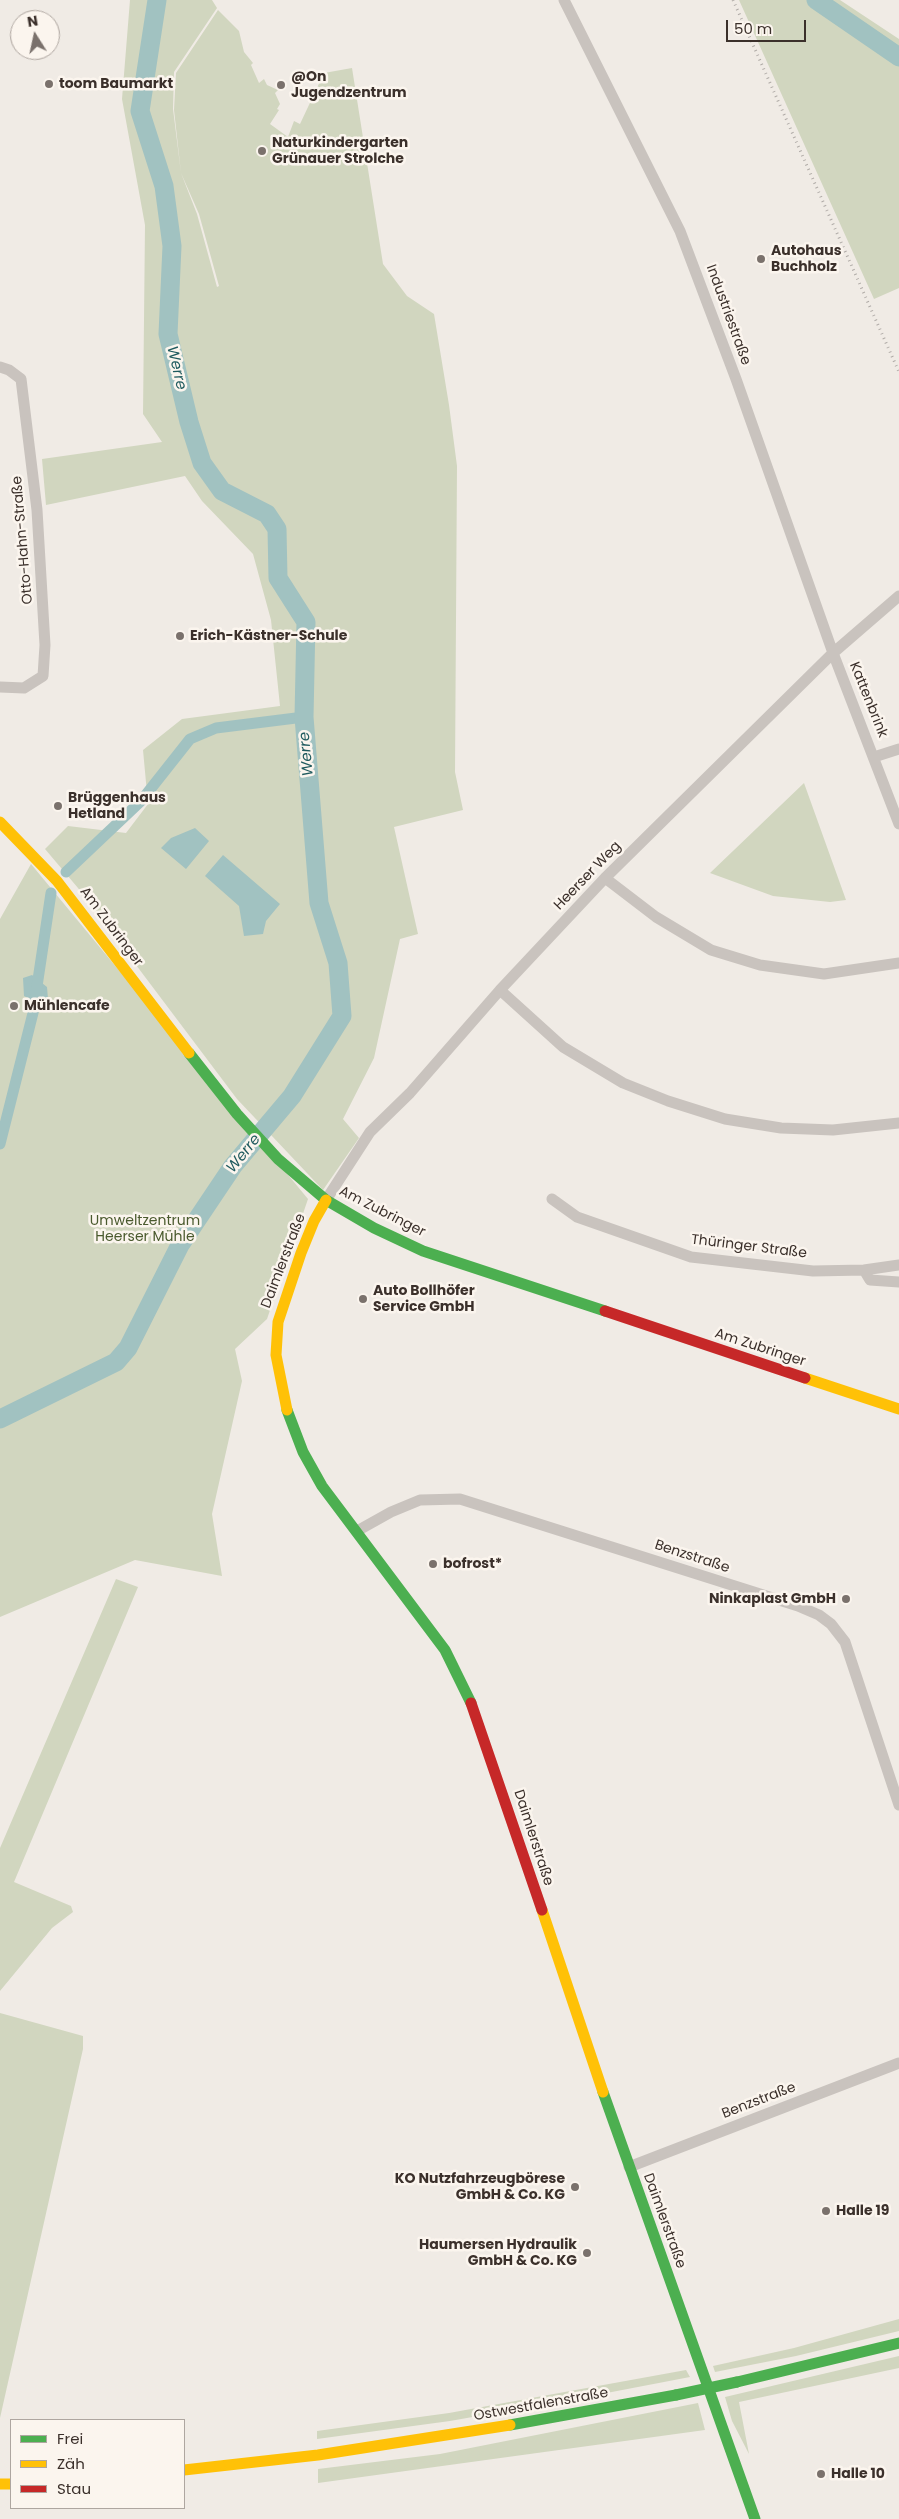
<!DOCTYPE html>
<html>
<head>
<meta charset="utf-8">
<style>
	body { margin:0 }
	#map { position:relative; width:899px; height:2519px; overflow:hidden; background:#f0ebe5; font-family:Poppins,sans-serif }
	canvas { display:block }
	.legend { position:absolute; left:10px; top:2419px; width:175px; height:90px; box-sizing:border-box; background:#fbf5ee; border:1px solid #aea6a0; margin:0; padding:6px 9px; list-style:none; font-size:15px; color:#3b302b }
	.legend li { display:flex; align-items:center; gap:10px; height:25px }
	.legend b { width:25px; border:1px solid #aea6a0 }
	.north { position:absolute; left:10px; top:10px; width:50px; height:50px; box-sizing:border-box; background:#fbf5ee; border:1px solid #aea6a0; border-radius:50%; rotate:350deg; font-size:14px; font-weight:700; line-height:20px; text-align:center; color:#3b302b }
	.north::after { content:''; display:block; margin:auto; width:18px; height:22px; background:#7a716c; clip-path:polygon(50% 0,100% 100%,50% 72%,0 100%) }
	.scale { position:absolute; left:726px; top:20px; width:80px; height:22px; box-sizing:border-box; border:2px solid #3b302b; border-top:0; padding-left:6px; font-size:15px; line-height:18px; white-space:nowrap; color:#3b302b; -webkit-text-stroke:4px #fbf5ee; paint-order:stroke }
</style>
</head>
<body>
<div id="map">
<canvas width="899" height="2519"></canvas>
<ul class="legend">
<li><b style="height:6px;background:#4caf50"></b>Frei</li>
<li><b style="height:6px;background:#ffc107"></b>Zäh</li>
<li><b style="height:6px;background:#c62828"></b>Stau</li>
</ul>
<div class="north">N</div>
<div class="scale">50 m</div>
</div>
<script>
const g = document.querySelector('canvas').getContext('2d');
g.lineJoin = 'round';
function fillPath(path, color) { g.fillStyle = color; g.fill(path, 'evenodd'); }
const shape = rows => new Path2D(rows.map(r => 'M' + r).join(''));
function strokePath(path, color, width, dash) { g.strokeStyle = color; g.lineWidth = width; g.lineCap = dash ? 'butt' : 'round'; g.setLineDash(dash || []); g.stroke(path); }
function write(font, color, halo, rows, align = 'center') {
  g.font = font + ' Poppins,sans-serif'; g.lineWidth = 5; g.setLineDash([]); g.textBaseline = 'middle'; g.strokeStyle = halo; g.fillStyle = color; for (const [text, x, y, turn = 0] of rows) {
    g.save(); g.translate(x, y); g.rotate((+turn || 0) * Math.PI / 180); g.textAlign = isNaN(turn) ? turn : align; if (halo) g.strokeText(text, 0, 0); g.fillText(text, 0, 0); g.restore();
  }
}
const green = shape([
	[130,0,212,0,217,8,174,72,173,109,181,173,197,214,217,287,219,286,199,214,181,173,174,110,176,73,218,10,239,31,244,52,253,63,251,65,259,83,264,79,267,85,278,90,275,93,280,104,277,109,279,110,270,124,288,137,294,121,300,124,324,73,352,68,383,264,407,296,434,314,449,405,457,466,455,772,463,810,394,827,418,934,400,939,374,1058,343,1119,359,1138,323,1190,237,1099,78,888,45,849,68,826,126,833,148,804,143,750,182,719,280,706,271,620,253,554,202,501,185,476,46,505,42,459,162,442,143,414,145,225,122,99],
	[739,0,840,0,899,39,899,288,874,299],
	[804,783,846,900,830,902,773,896,710,873],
	[31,864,308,1199,267,1319,235,1349,242,1381,212,1514,222,1576,135,1560,0,1617,0,919],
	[116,1579,138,1587,14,1882,71,1906,73,1912,52,1928,0,1991,0,1848],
	[0,2013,83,2036,83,2049,0,2418],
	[899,2319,899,2331,796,2356,715,2372,713,2366,794,2348],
	[899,2356,899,2368,739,2402,749,2454,732,2421,725,2397],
	[686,2370,690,2377,591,2396,450,2421,317,2439,317,2431,449,2413],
	[698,2403,705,2430,318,2483,318,2469,440,2454]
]);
const water = shape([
	[195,828,209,841,186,869,161,848,171,838],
	[223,855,280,904,266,921,263,934,244,936,239,906,205,876],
	[32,975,47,987,48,999,39,1002,36,1018,29,1016,32,1000,24,996,23,978]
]);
const canal = shape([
	[66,872,141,801,190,739,216,728,304,717],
	[0,1144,33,1013,51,893]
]);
const river = shape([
	[816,0,899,57],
	[0,1419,116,1362,128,1348,180,1245,233,1166,292,1096,342,1016,338,963,319,903,304,717,306,622,278,578,277,529,267,514,222,491,202,463,189,422,168,334,172,246,164,186,140,111,157,0]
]);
const street = shape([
	[564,0,680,231,736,379,833,653,899,824],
	[0,367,9,370,21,379,37,510,45,645,43,676,24,688,0,687],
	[874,757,899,749],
	[605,878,656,917,711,950,760,965,824,974,899,963],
	[500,990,563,1047,623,1083,668,1101,725,1119,781,1128,833,1130,899,1123],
	[552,1199,577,1217,691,1257,813,1271,864,1270,899,1265],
	[326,1200,370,1132,410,1093,500,990,605,878,833,653,899,596],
	[864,1270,870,1280,899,1282],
	[357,1531,391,1512,420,1500,460,1499,798,1606,819,1615,831,1624,845,1642,899,1805],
	[629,2167,899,2063]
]);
const fast = shape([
	[189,1053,237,1114,278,1159,326,1200,374,1228,423,1251,605,1311],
	[287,1410,303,1452,322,1486,445,1650,471,1703],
	[603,2092,755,2519],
	[737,2382,899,2343],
	[510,2425,676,2395]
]);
const slow = shape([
	[0,822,57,881,189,1053],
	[805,1378,899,1409],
	[287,1410,276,1355,278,1322,301,1253,314,1221,326,1200],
	[542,1910,603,2092],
	[184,2470,318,2455,510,2425],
	[0,2484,11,2484]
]);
const jam = shape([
	[605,1311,805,1378],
	[471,1703,542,1910]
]);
const rail = shape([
	[733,0,899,372]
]);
const fastBridge = shape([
	[676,2395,737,2382]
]);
const markers = [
	[49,84,5,"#7a716c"],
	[281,85,5,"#7a716c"],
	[262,151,5,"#7a716c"],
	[761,259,5,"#7a716c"],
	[180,636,5,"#7a716c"],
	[58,806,5,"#7a716c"],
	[14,1006,5,"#7a716c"],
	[363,1299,5,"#7a716c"],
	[433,1564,5,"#7a716c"],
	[846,1599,5,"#7a716c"],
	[575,2187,5,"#7a716c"],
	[826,2211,5,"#7a716c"],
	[587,2253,5,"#7a716c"],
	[821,2474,5,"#7a716c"]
];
const poiNames = [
	["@On",291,77],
	["Jugendzentrum",291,93],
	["toom Baumarkt",59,84],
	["Naturkindergarten",272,143],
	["Grünauer Strolche",272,159],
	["Autohaus",771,251],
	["Buchholz",771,267],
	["Erich-Kästner-Schule",190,636],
	["Brüggenhaus",68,798],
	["Hetland",68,814],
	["Mühlencafe",24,1006],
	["Auto Bollhöfer",373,1291],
	["Service GmbH",373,1307],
	["bofrost*",443,1564],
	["Ninkaplast GmbH",836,1599,"right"],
	["KO Nutzfahrzeugbörese",565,2179,"right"],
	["GmbH & Co. KG",565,2195,"right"],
	["Halle 19",836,2211],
	["Haumersen Hydraulik",577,2245,"right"],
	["GmbH & Co. KG",577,2261,"right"],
	["Halle 10",831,2474]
];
const streetNames = [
	["Industriestraße",728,315,70],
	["Otto-Hahn-Straße",23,540,-95],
	["Kattenbrink",868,700,68],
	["Heerser Weg",588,876,-46],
	["Am Zubringer",111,927,53],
	["Am Zubringer",382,1212,27],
	["Thüringer Straße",749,1247,7],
	["Daimlerstraße",284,1261,-69],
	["Am Zubringer",760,1348,18],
	["Benzstraße",692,1557,18],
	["Daimlerstraße",533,1838,72],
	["Benzstraße",759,2101,-21],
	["Daimlerstraße",664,2221,70],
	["Ostwestfalenstraße",541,2405,-10]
];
const parkNames = [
	["Umweltzentrum",145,1221],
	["Heerser Mühle",145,1237]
];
const waterNames = [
	["Werre",176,368,77],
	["Werre",307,754,-95],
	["Werre",244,1154,-51]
];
fillPath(green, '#d1d6bf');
fillPath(water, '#a1c2c1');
strokePath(canal, '#a1c2c1', 11);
strokePath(river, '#a1c2c1', 19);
strokePath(street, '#c9c3be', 11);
strokePath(fast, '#4caf50', 11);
strokePath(slow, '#ffc107', 11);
strokePath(jam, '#c62828', 11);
strokePath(rail, '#b1aca8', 3, [1, 4]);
strokePath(fastBridge, '#4caf50', 11);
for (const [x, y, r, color] of markers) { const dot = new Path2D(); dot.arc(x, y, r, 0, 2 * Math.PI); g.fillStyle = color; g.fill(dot); strokePath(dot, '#fbf5ee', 2); }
write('bold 14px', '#3b302b', '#fbf5ee', poiNames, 'left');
write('14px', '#3b302b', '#fbf5ee', streetNames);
write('14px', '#4a5a2e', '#fbf5ee', parkNames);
write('italic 15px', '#1f5a5e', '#fbf5ee', waterNames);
</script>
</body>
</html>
